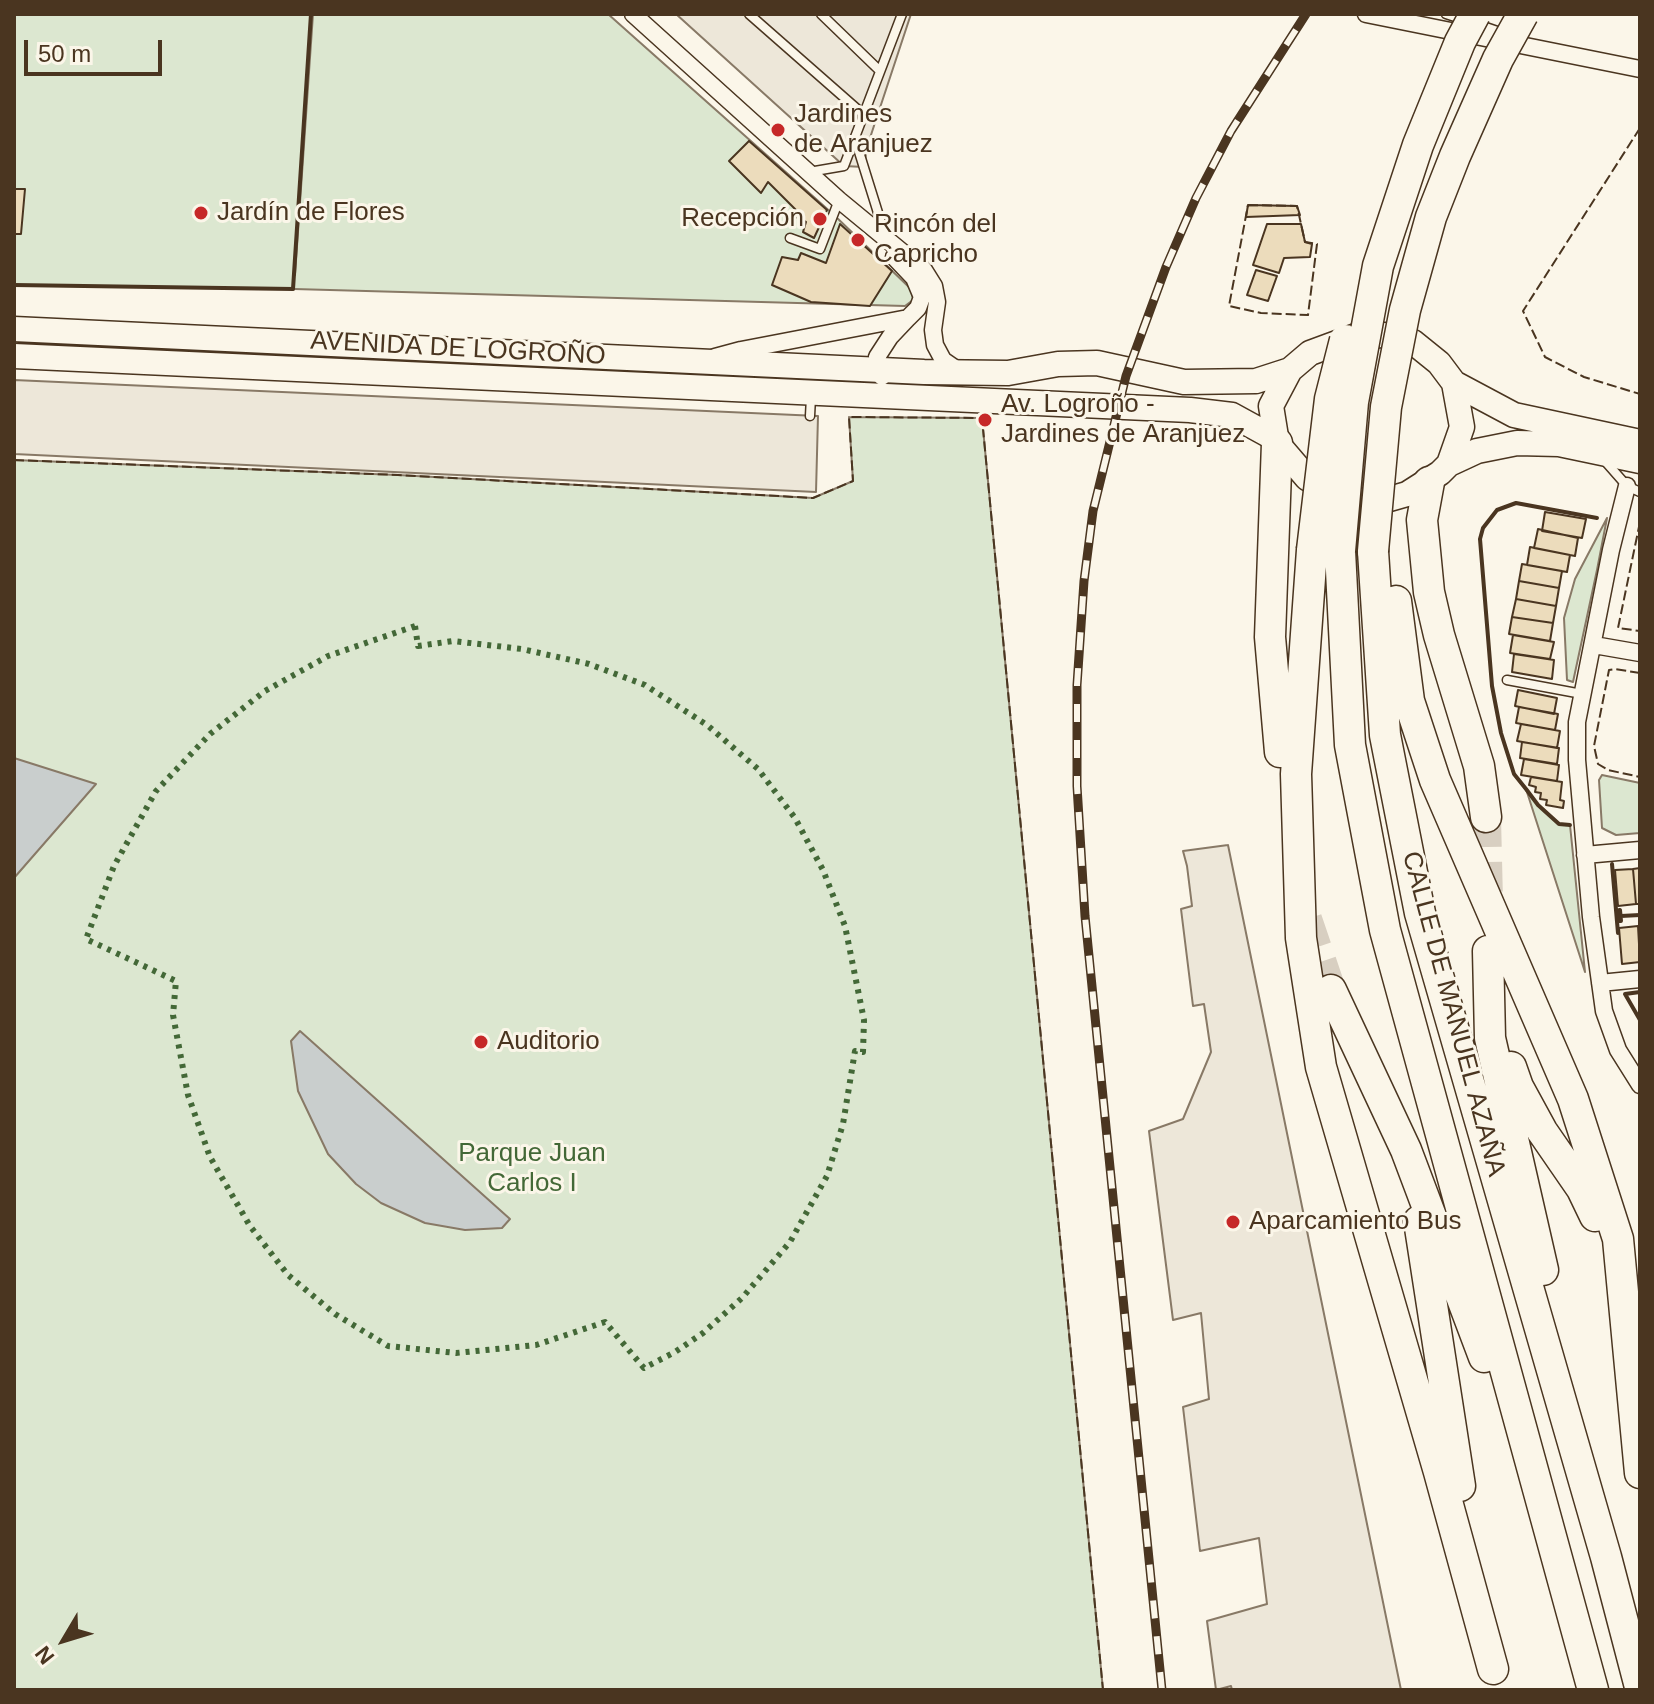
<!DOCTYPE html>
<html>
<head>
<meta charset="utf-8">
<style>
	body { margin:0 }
	#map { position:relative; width:1654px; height:1704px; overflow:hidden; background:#fbf6e9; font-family:Arial,sans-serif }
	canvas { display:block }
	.frame { position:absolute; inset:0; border:16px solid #4a3520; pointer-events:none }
	.north { position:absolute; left:24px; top:1600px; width:80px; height:80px; -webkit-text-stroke:6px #fbf6e9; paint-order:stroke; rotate:232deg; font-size:22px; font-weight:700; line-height:32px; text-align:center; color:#4a3520 }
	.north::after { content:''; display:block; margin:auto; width:28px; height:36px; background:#4a3520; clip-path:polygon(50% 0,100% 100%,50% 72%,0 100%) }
	.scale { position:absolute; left:24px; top:40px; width:138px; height:36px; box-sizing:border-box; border:4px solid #4a3520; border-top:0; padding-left:10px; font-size:24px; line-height:28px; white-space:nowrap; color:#4a3520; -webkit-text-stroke:6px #fbf6e9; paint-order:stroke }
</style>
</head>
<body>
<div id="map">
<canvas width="1654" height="1704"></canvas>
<div class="frame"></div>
<div class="north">N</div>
<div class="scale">50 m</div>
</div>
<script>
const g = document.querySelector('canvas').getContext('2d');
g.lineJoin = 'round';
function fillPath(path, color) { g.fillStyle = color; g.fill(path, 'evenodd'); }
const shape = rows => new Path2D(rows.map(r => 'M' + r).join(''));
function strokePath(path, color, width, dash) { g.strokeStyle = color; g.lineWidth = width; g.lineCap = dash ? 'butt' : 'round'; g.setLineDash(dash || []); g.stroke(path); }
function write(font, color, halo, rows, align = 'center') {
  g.font = font + ' Arial,sans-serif'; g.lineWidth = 6; g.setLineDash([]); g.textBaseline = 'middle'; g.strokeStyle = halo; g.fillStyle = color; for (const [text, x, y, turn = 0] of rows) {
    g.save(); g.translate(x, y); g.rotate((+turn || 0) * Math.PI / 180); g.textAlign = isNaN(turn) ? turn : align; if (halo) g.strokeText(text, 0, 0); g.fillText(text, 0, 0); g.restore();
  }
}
const green = shape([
	[14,14,311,14,295,275,313,14,608,14,834,215,912,290,913,300,905,306,294,289,14,285,14,14],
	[14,339,869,379,872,383,869,385,14,347,14,339],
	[849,417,982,418,1103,1690,14,1690,14,460,398,475,813,498,853,481,849,417],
	[1607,518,1597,570,1573,682,1567,680,1564,618,1575,579,1607,518],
	[1602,775,1640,783,1640,833,1616,835,1602,828,1599,780,1602,775],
	[1526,789,1538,805,1559,824,1570,825,1585,972,1526,789]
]);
const parking = shape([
	[676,14,911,14,867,147,864,167,844,166,676,14],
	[14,380,818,416,816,492,14,454,14,380],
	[1228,845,1401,1690,1232,1690,1231,1686,1216,1690,1207,1621,1267,1604,1259,1538,1200,1551,1183,1407,1209,1399,1201,1313,1173,1320,1149,1131,1183,1119,1211,1052,1204,1004,1193,1006,1181,909,1192,906,1187,866,1183,851,1228,845]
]);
const water = shape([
	[14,758,96,784,14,878,14,758],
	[300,1031,510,1219,502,1228,465,1230,425,1223,381,1203,356,1184,328,1154,298,1091,291,1041,300,1031]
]);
const building = shape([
	[749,141,827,210,814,238,803,232,806,222,796,217,798,212,768,182,761,193,729,161,749,141],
	[14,189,25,189,21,234,14,234,14,189],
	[1248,205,1297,206,1300,215,1246,217,1248,205],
	[840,224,892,271,870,306,811,302,772,285,782,257,798,260,801,253,826,263,840,224],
	[1267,224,1301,224,1305,242,1312,244,1310,257,1284,258,1279,273,1253,265,1267,224],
	[1256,270,1277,276,1268,301,1247,295,1256,270],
	[1545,512,1586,519,1582,538,1542,531,1545,512],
	[1538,529,1578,538,1575,556,1534,548,1538,529],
	[1530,547,1570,555,1567,572,1527,565,1530,547],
	[1522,564,1562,571,1559,588,1519,581,1522,564],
	[1519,581,1559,588,1556,606,1516,599,1519,581],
	[1516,599,1556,606,1553,623,1512,617,1516,599],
	[1512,617,1553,623,1550,641,1509,634,1512,617],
	[1513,635,1554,642,1550,659,1510,653,1513,635],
	[1514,654,1554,660,1552,679,1512,672,1514,654],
	[1518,690,1557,698,1554,714,1515,706,1518,690],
	[1519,707,1558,714,1555,730,1516,723,1519,707],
	[1521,724,1560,731,1557,748,1517,741,1521,724],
	[1522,742,1559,748,1557,764,1520,758,1522,742],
	[1524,759,1559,765,1557,781,1521,775,1524,759],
	[1531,777,1562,782,1560,800,1564,801,1563,808,1546,805,1547,800,1540,799,1541,793,1535,792,1536,787,1529,785,1531,777],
	[1640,868,1640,904,1636,904,1633,869,1640,868],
	[1633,869,1636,904,1618,906,1615,870,1633,869],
	[1638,926,1640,962,1622,964,1619,928,1638,926]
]);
const motorwayTunnel = shape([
	[1486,817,1488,901],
	[1307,919,1331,990]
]);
const service = shape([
	[749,14,864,115],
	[821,14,880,71],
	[1446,14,1464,20],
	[1477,24,1506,34],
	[855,139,884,232],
	[809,172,844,166,902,14],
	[790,238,820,249,839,200],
	[810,416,811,397],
	[1605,461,1627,486,1640,492],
	[1507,680,1582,694]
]);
const minor = shape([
	[633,14,839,200,924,270,934,286,937,302,933,330,935,345,943,360,959,371],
	[1366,14,1640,69],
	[715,357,741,350,908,318,918,308,922,297,914,278,894,257],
	[882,377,877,357,890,337,908,318],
	[1627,486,1611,550,1577,722,1577,760,1591,917,1604,1011,1618,1050,1640,1085],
	[1594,645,1640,653],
	[1585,855,1640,850],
	[1600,983,1640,979]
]);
const secondary = shape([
	[14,329,924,372,1008,373,1058,364,1097,363,1184,382,1256,381,1290,370],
	[1385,335,1413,342,1439,363,1454,383,1462,427,1449,464,1440,473,1407,494,1386,500,1362,501,1335,494,1307,478,1277,443,1271,406,1290,370,1310,353,1356,336,1385,335],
	[14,356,1190,410,1232,415,1274,438],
	[1454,383,1514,415,1640,442],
	[1449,464,1477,451,1517,443,1559,444,1640,461]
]);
const motorway = shape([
	[1277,443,1270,637,1280,752],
	[1429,482,1422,520,1429,592,1439,635,1479,766,1486,817],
	[1312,550,1296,774,1301,938,1321,1067,1439,1472,1493,1669],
	[1340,551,1350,745,1385,930,1593,1690],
	[1373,551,1385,735,1420,913,1606,1557,1640,1687],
	[1396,601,1409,701,1435,780,1573,1099,1618,1239,1640,1473],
	[1488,951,1490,1038,1543,1270],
	[1331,990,1406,1150,1484,1357],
	[1511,1067,1518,1087,1542,1131,1582,1189,1595,1216],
	[1419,1221,1460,1486]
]);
const rail = shape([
	[1162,1690,1085,916,1077,786,1077,685,1084,581,1093,511,1126,376,1166,267,1196,198,1231,131,1306,14]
]);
const motorwayBridge = shape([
	[1312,550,1330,399,1345,340],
	[1340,551,1353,402,1378,266,1418,145,1460,42,1475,14],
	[1373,551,1386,407,1405,310,1431,217,1455,156,1498,59,1523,14]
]);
const hedge = shape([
	[415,626,418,646,453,641,522,649,589,664,645,685,707,725,758,769,795,818,823,870,845,926,864,1020,863,1052,855,1051,843,1124,827,1176,790,1242,742,1298,703,1333,675,1352,644,1368,605,1322,536,1345,456,1353,388,1346,335,1314,288,1275,250,1226,210,1157,188,1095,173,1015,176,981,86,939,114,866,156,791,210,734,265,691,328,656,415,626]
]);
const fence = shape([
	[1640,128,1523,311,1545,357,1584,377,1640,394],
	[1248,205,1297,206,1305,242,1317,244,1308,315,1261,313,1229,306,1248,205],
	[14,460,398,475,813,498,853,481,849,417,982,418,1103,1690],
	[1640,522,1618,628,1640,631],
	[1640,673,1615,669,1609,670,1594,746,1598,764,1608,770,1640,777]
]);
const wall = shape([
	[14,285,293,289,311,14],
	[1570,825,1559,824,1538,805,1526,789,1514,774,1501,733,1492,686,1480,539,1483,528,1497,510,1516,503,1597,518],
	[1612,864,1618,933],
	[1616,911,1620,910,1621,921,1617,921],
	[1621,916,1640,915],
	[1640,992,1625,994,1640,1020]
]);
const markers = [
	[778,130,8,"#c62828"],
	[201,213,8,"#c62828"],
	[820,219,8,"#c62828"],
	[858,240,8,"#c62828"],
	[985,420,8,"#c62828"],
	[481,1042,8,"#c62828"],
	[1233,1222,8,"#c62828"]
];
const poiNames = [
	["Jardines",794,115],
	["de Aranjuez",794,145],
	["Jardín de Flores",217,213],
	["Recepción",804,219,"right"],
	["Rincón del",874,225],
	["Capricho",874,255],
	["Av. Logroño -",1001,405],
	["Jardines de Aranjuez",1001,435],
	["Auditorio",497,1042],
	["Aparcamiento Bus",1249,1222]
];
const streetNames = [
	["AVENIDA DE LOGROÑO",458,349,3],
	["CALLE DE MANUEL AZAÑA",1453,1014,75]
];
const parkNames = [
	["Parque Juan",532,1154],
	["Carlos I",532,1184]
];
fillPath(green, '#dce7d0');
strokePath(green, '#887966', 2);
fillPath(parking, '#ede7d9');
strokePath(parking, '#887966', 2);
fillPath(water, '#c9cecd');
strokePath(water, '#887966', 2);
fillPath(building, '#ecdcbc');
strokePath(building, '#4a3520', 2);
strokePath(motorwayTunnel, '#d8cfc1', 30, [30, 15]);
strokePath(service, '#4a3520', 11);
strokePath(minor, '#4a3520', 19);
strokePath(secondary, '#4a3520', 27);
strokePath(motorway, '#4a3520', 33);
strokePath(service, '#fbf6e9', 8);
strokePath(minor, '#fbf6e9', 16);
strokePath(secondary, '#fbf6e9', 24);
strokePath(motorway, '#fbf6e9', 30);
strokePath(rail, '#4a3520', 9);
strokePath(rail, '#fbf6e9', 6, [18]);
strokePath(motorwayBridge, '#4a3520', 33, []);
strokePath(motorwayBridge, '#fbf6e9', 30);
strokePath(hedge, '#436837', 6, [4, 6]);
strokePath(fence, '#4a3520', 2, [10, 4]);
strokePath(wall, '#4a3520', 4);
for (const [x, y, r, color] of markers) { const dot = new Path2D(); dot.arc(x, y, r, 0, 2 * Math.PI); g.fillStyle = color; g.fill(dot); strokePath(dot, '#fbf6e9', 3); }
write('26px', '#4a3520', '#fbf6e9', poiNames, 'left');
write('26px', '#4a3520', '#fbf6e9', streetNames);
write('26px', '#436837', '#fbf6e9', parkNames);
</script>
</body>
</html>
